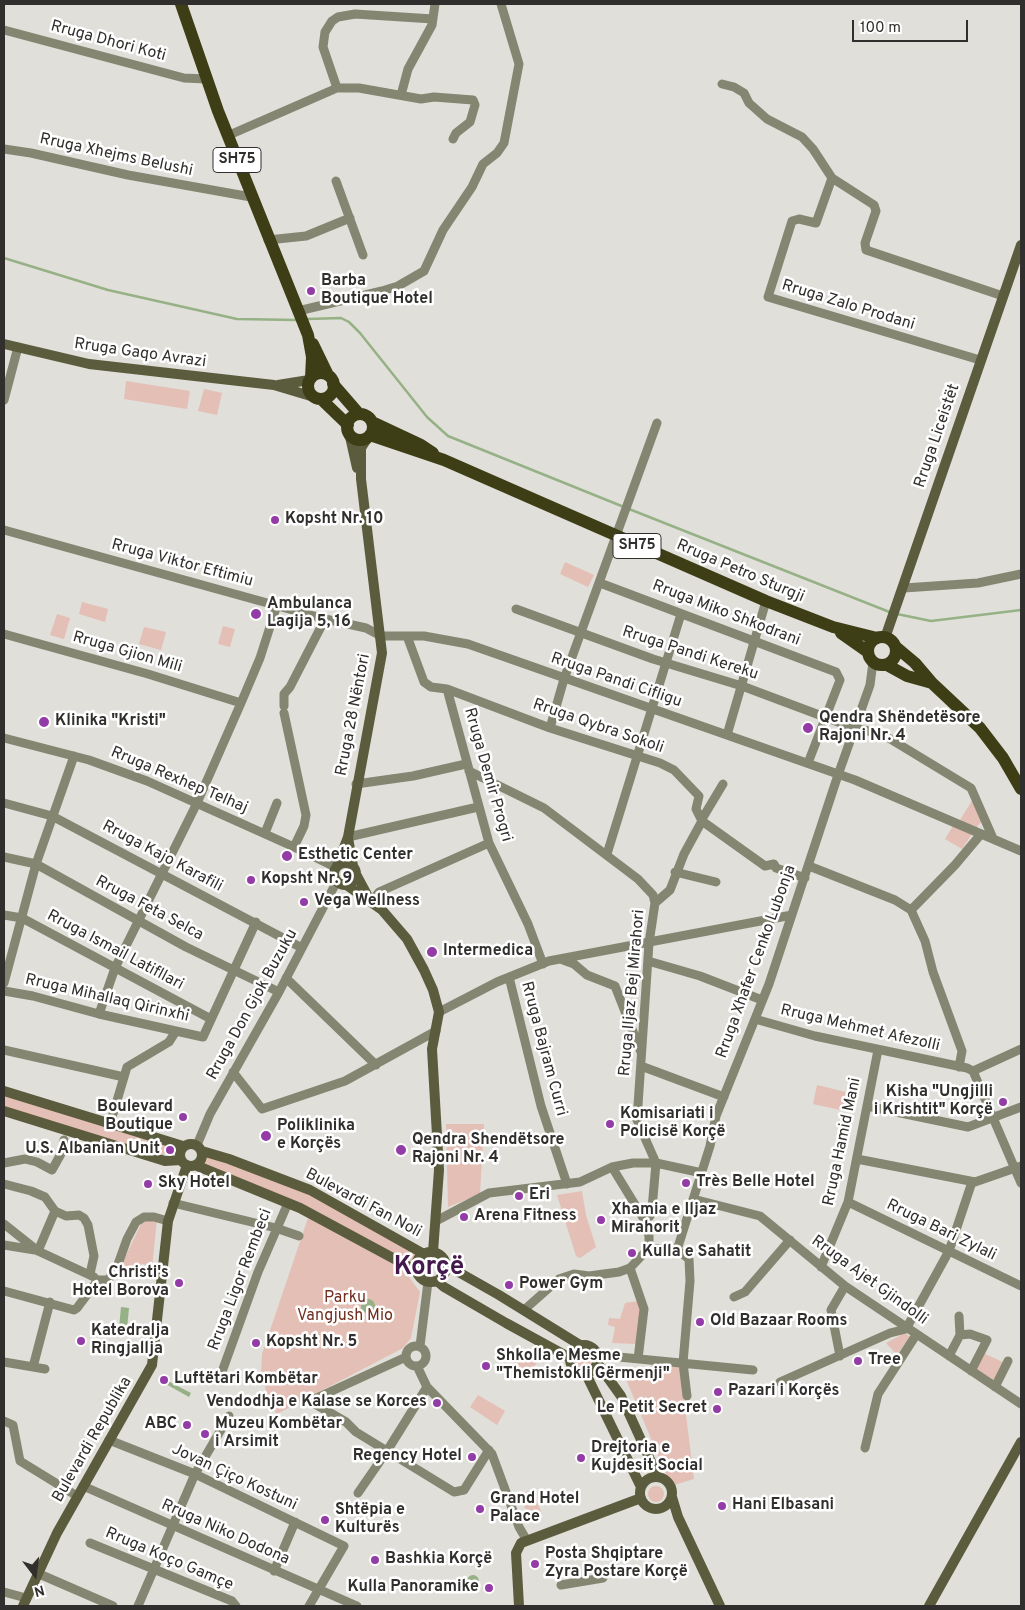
<!DOCTYPE html>
<html>
<head>
<meta charset="utf-8">
<style>
	body { margin:0 }
	#map { position:relative; width:1025px; height:1610px; overflow:hidden; background:#e1dfda; font-family:Overpass,sans-serif }
	canvas { display:block }
	.frame { position:absolute; inset:0; border:5px solid #302f2d; pointer-events:none }
	.north { position:absolute; left:10px; top:1550px; width:50px; height:50px; -webkit-text-stroke:4px #fff; paint-order:stroke; rotate:165deg; font-size:14px; font-weight:700; line-height:20px; text-align:center; color:#302f2d }
	.north::after { content:''; display:block; margin:auto; width:18px; height:22px; background:#302f2d; clip-path:polygon(50% 0,100% 100%,50% 72%,0 100%) }
	.scale { position:absolute; left:852px; top:20px; width:116px; height:22px; box-sizing:border-box; border:2px solid #302f2d; border-top:0; padding-left:6px; font-size:15px; line-height:18px; white-space:nowrap; color:#302f2d; -webkit-text-stroke:4px #fff; paint-order:stroke }
</style>
</head>
<body>
<div id="map">
<canvas width="1025" height="1610"></canvas>
<div class="frame"></div>
<div class="north">N</div>
<div class="scale">100 m</div>
</div>
<script>
const g = document.querySelector('canvas').getContext('2d');
g.lineJoin = 'round';
function fillPath(path, color) { g.fillStyle = color; g.fill(path, 'evenodd'); }
const shape = rows => new Path2D(rows.map(r => 'M' + r).join(''));
function strokePath(path, color, width, dash) { g.strokeStyle = color; g.lineWidth = width; g.lineCap = dash ? 'butt' : 'round'; g.setLineDash(dash || []); g.stroke(path); }
function write(font, color, halo, rows, align = 'center') {
  g.font = font + ' Overpass,sans-serif'; g.lineWidth = 5; g.setLineDash([]); g.textBaseline = 'middle'; g.strokeStyle = halo; g.fillStyle = color; for (const [text, x, y, turn = 0] of rows) {
    g.save(); g.translate(x, y); g.rotate((+turn || 0) * Math.PI / 180); g.textAlign = isNaN(turn) ? turn : align; if (halo) g.strokeText(text, 0, 0); g.fillText(text, 0, 0); g.restore();
  }
}
const green = shape([
	[126,381,190,391,187,409,124,399],
	[204,389,222,393,217,415,198,411],
	[565,562,594,575,588,587,560,574],
	[82,602,108,609,105,622,79,614],
	[57,614,70,618,64,639,50,635],
	[223,626,235,629,230,647,218,644],
	[144,627,166,632,161,650,139,644],
	[973,799,982,821,975,829,960,820],
	[953,826,972,834,962,849,945,839],
	[817,1085,850,1093,845,1111,813,1104],
	[4,1093,167,1145,163,1158,4,1108],
	[446,1124,484,1124,480,1194,448,1207],
	[204,1153,288,1182,421,1254,414,1267,343,1230,199,1166],
	[582,1191,586,1215,596,1247,580,1258,576,1256,557,1195],
	[308,1218,403,1269,420,1292,411,1338,403,1348,277,1414,271,1407,261,1373,262,1354],
	[157,1219,152,1268,143,1264,119,1270,142,1222],
	[639,1301,642,1311,637,1344,612,1343,615,1327,608,1325,609,1318,620,1319,625,1303],
	[905,1333,910,1337,897,1355,886,1343],
	[523,1349,539,1359,527,1379,510,1369],
	'576 1360a8 8 0 1 1 16 0a8 8 0 1 1-16 0Z',
	[983,1353,1003,1362,993,1381,974,1369],
	[651,1365,680,1367,694,1479,671,1486,625,1377,649,1380],
	[478,1395,505,1411,497,1425,470,1407],
	'648 1494a8 8 0 1 1 16 0a8 8 0 1 1-16 0Z',
	[529,1491,532,1500,536,1499,542,1514,529,1519,520,1494]
]);
const water = shape([
	'361 1306a7 7 0 1 1 14 0a7 7 0 1 1-14 0Z',
	[121,1307,129,1308,127,1329,119,1328],
	[166,1380,191,1393,189,1397,164,1383],
	'467 1581a6 6 0 1 1 12 0a6 6 0 1 1-12 0Z'
]);
const stream = shape([
	[4,258,108,290,237,319,296,320],
	[307,319,341,318,349,322,360,333,427,417,448,436,624,507],
	[629,509,892,613],
	[897,614,931,621,1021,610]
]);
const street = shape([
	[4,30,184,78,206,79],
	[722,84,734,87,744,93,749,103,767,119,802,137,813,149,832,178,874,205,876,211,865,243,866,250,1003,296],
	[337,88,323,47,325,32,332,21,338,17,355,14,433,19],
	[401,95,408,69,432,25,435,4],
	[227,136,337,88,359,88,421,99,434,97,473,100,475,105,470,122,456,133,453,139],
	[4,149,31,153,128,175,251,197],
	[832,178,816,223,799,219,792,221,768,297,980,360],
	[336,181,363,255],
	[268,240,306,236,350,218],
	[298,311,382,291,398,286,424,271,443,230,472,187,483,164,497,153,504,143,519,64,501,4],
	[4,400,18,347],
	[4,530,325,619,366,628,381,636,424,636,468,644,855,780,1021,851],
	[600,583,836,672,840,680,808,763],
	[904,588,978,583,1021,574],
	[516,609,653,659,742,686,854,728,882,734,971,788,992,836],
	[4,634,148,674,241,703],
	[407,636,424,682,431,687,447,689,489,843,528,924,543,964],
	[447,689,550,728,660,763,674,770,699,796,696,809,702,821,684,854,670,890,655,903],
	[284,706,284,694,290,687,325,619],
	[284,713,306,815,304,826,294,847],
	[550,728,564,679,657,423],
	[727,735,766,601],
	[4,738,89,760,147,781,294,847,329,864,334,871],
	[469,771,544,808,638,879,653,895,655,903,649,943,637,1120,656,1163,652,1209,650,1216,645,1221],
	[356,784,413,776,466,764],
	[4,803,52,816,302,948],
	[702,819,723,784],
	[702,821,765,866,774,864,776,868,805,878],
	[265,833,277,803],
	[348,837,478,807],
	[607,854,681,614],
	[4,857,36,864,186,947,279,992],
	[809,866,895,900,911,910],
	[675,872,716,882],
	[371,902,379,892,489,843],
	[911,910,925,941,933,972,962,1051,959,1067],
	[911,910,955,865,981,834],
	[4,915,22,918,211,1019],
	[563,960,574,964,587,975,615,986,641,1052],
	[648,961,700,976,762,1000],
	[509,977,541,1106,567,1184],
	[286,978,376,1065],
	[4,983,36,864,74,756],
	[4,991,33,996,99,1014,203,1037,256,922],
	[439,1012,497,982,549,961,792,915],
	[99,1014,115,968,197,803,241,703,260,658,277,605],
	[755,1019,815,1036,967,1068,973,1071,1021,1183],
	[4,1050,124,1077],
	[641,1066,724,1097],
	[973,1071,1021,1049],
	[233,1072,262,1109,345,1081,436,1031],
	[867,1106,968,1127,1021,1107],
	[110,1124,127,1067,169,1042,176,1031],
	[197,1145,210,1114,279,992,337,881],
	[857,1159,975,1182,1021,1166],
	[4,1163,25,1159,37,1162,52,1170,62,1152,64,1140],
	[612,1167,645,1221,649,1236,649,1248],
	[4,1184,31,1191,45,1197,55,1211,66,1216,79,1215,84,1218,88,1225,94,1256,90,1274],
	[693,1199,760,1216,845,1286,1021,1404],
	[848,1202,1021,1286],
	[173,1203,276,1228,299,1236],
	[436,1221,489,1193,580,1182,612,1167,633,1163,656,1163,702,1173],
	[4,1224,38,1251,94,1277],
	[4,1245,35,1250],
	[677,1250,710,1146,716,1116,769,984,838,775,870,685,873,662],
	[38,1251,55,1211],
	[821,1267,848,1202,878,1050],
	[630,1268,644,1309,638,1359],
	[98,1280,108,1280,117,1267,127,1239,136,1222,144,1217,154,1217,168,1221],
	[4,1291,74,1310,77,1308,98,1280],
	[734,1297,745,1292,790,1240],
	[524,1310,559,1279,574,1274,589,1276,619,1272,630,1268,649,1248,677,1250,689,1259,690,1281,683,1363,687,1396],
	[960,1335,970,1334,987,1340,971,1371],
	'406 1356a10 10 0 1 1 20 0a10 10 0 1 1-20 0Z',
	[420,1346,428,1282],
	[598,1355,753,1370],
	[840,1356,831,1310,845,1286],
	[949,1356,960,1335,959,1316],
	[406,1357,310,1401,346,1422,356,1432,454,1492,464,1490,489,1450],
	[4,1362,45,1369],
	[417,1366,427,1387,492,1454,519,1527,526,1539],
	[33,1367,50,1302],
	[223,1369,258,1272,288,1203],
	[780,1382,890,1333,906,1329,949,1251,972,1182],
	[995,1387,1008,1361],
	[4,1421,13,1425,20,1461,77,1496],
	[109,1440,195,1474,344,1546,309,1606],
	[865,1448,878,1394,916,1335],
	[83,1486,357,1606],
	[358,1493,387,1451,427,1387],
	[90,1543,232,1601,236,1606],
	[274,1571,295,1522],
	[37,1573,113,1606],
	[561,1585,603,1578],
	[4,1592,26,1598],
	[138,1606,195,1474,229,1416]
]);
const secondary = shape([
	[4,344,89,364,274,385,314,397],
	[278,385,309,380],
	[348,428,357,468],
	[885,638,1021,245],
	[348,838,353,866],
	'334 874a11 11 0 1 1 22 0a11 11 0 1 1-22 0Z',
	[337,866,348,837,382,653,361,479,361,448,368,437],
	[356,874,371,902],
	[345,884,382,910,407,939,424,970,433,990,439,1012,432,1049,439,1170,433,1252],
	[4,1091,183,1146],
	[4,1111,165,1161,181,1160],
	'180 1155a11 11 0 1 1 22 0a11 11 0 1 1-22 0Z',
	[202,1151,229,1159,310,1190,424,1254],
	[195,1165,300,1208,415,1270],
	'416 1267a15 15 0 1 1 30 0a15 15 0 1 1-30 0Z',
	[446,1265,499,1295,580,1345],
	[437,1281,444,1287,506,1323,570,1358],
	'570 1359a14 14 0 1 1 28 0a14 14 0 1 1-28 0Z',
	[598,1364,621,1396,658,1477],
	[586,1374,641,1487],
	'640 1493a16 16 0 1 1 32 0a16 16 0 1 1-32 0Z',
	[672,1497,678,1517,720,1606],
	[23,1606,57,1533,152,1365,168,1221,187,1165],
	[519,1606,516,1553,521,1543,641,1498],
	[929,1606,1021,1442]
]);
const primary = shape([
	[181,4,218,111,308,335,312,357,311,378],
	[313,344,328,375],
	'308 386a13 13 0 1 1 26 0a13 13 0 1 1-26 0Z',
	[333,384,359,414],
	[321,399,348,425],
	'347 427a13 13 0 1 1 26 0a13 13 0 1 1-26 0Z',
	[372,422,421,445,433,453],
	[370,435,444,460,766,601,833,627,877,638],
	[841,633,868,652],
	'868 651a14 14 0 1 1 28 0a14 14 0 1 1-28 0Z',
	[896,647,915,663,932,683,980,728,1003,758,1021,789],
	[887,665,907,676,932,683]
]);
const markers = [
	[311,291,5,"#933ba6"],
	[275,520,5,"#933ba6"],
	[256,614,6,"#933ba6"],
	[44,722,6,"#933ba6"],
	[808,728,6,"#933ba6"],
	[287,856,6,"#933ba6"],
	[251,880,5,"#933ba6"],
	[304,902,5,"#933ba6"],
	[432,952,6,"#933ba6"],
	[1003,1102,5,"#933ba6"],
	[183,1117,5,"#933ba6"],
	[610,1124,5,"#933ba6"],
	[266,1136,6,"#933ba6"],
	[170,1150,5,"#933ba6"],
	[401,1150,6,"#933ba6"],
	[686,1183,5,"#933ba6"],
	[148,1184,5,"#933ba6"],
	[519,1196,5,"#933ba6"],
	[464,1217,5,"#933ba6"],
	[601,1220,5,"#933ba6"],
	[632,1253,5,"#933ba6"],
	[179,1283,5,"#933ba6"],
	[509,1285,5,"#933ba6"],
	[700,1322,5,"#933ba6"],
	[81,1341,5,"#933ba6"],
	[256,1343,5,"#933ba6"],
	[858,1361,5,"#933ba6"],
	[486,1366,5,"#933ba6"],
	[164,1380,5,"#933ba6"],
	[718,1392,5,"#933ba6"],
	[437,1403,5,"#933ba6"],
	[717,1409,5,"#933ba6"],
	[187,1425,5,"#933ba6"],
	[205,1434,5,"#933ba6"],
	[472,1457,5,"#933ba6"],
	[581,1458,5,"#933ba6"],
	[722,1506,5,"#933ba6"],
	[480,1509,5,"#933ba6"],
	[325,1520,5,"#933ba6"],
	[375,1560,5,"#933ba6"],
	[535,1564,5,"#933ba6"],
	[489,1588,5,"#933ba6"]
];
const shields = [
	[237,160,48],
	[637,546,48]
];
const shieldNames = [
	["SH75",237,160],
	["SH75",637,546]
];
const streetNames = [
	["Rruga Dhori Koti",108,42,15],
	["Rruga Xhejms Belushi",116,156,12],
	["Rruga Zalo Prodani",848,306,17],
	["Rruga Gaqo Avrazi",140,354,8],
	["Rruga Liceistët",938,436,-71],
	["Rruga Viktor Eftimiu",182,564,15],
	["Rruga Petro Sturgji",740,572,23],
	["Rruga Miko Shkodrani",726,614,21],
	["Rruga Gjion Mili",127,653,16],
	["Rruga Pandi Kereku",690,654,18],
	["Rruga Pandi Cifligu",616,681,19],
	["Rruga 28 Nëntori",354,715,-79],
	["Rruga Qybra Sokoli",598,727,19],
	["Rruga Demir Progri",487,775,74],
	["Rruga Rexhep Telhaj",179,781,23],
	["Rruga Kajo Karafili",162,857,28],
	["Rruga Feta Selca",149,909,28],
	["Rruga Ismail Latifllari",115,951,28],
	["Rruga Xhafer Cenko Lubonja",757,962,-70],
	["Rruga Iljaz Bej Mirahori",633,993,-85],
	["Rruga Mihallaq Qirinxhi",107,999,13],
	["Rruga Don Gjok Buzuku",253,1005,-61],
	["Rruga Mehmet Afezolli",860,1029,13],
	["Rruga Bajram Curri",543,1049,75],
	["Rruga Hamid Mani",843,1142,-78],
	["Bulevardi Fan Noli",363,1204,28],
	["Rruga Bari Zylali",941,1231,26],
	["Rruga Ligor Rembeci",241,1280,-69],
	["Rruga Ajet Gjindolli",869,1281,36],
	["Bulevardi Republika",93,1440,-60],
	["Jovan Çiço Kostuni",234,1478,25],
	["Rruga Niko Dodona",225,1533,24],
	["Rruga Koço Gamçe",169,1560,23]
];
const poiNames = [
	["Barba",321,282],
	["Boutique Hotel",321,300],
	["Kopsht Nr. 10",285,520],
	["Ambulanca",267,605],
	["Lagija 5, 16",267,623],
	["Qendra Shëndetësore",819,719],
	["Rajoni Nr. 4",819,737],
	["Klinika \"Kristi\"",55,722],
	["Esthetic Center",298,856],
	["Kopsht Nr. 9",261,880],
	["Vega Wellness",314,902],
	["Intermedica",443,952],
	["Kisha \"Ungjilli",993,1093,"right"],
	["i Krishtit\" Korçë",993,1111,"right"],
	["Boulevard",173,1108,"right"],
	["Boutique",173,1126,"right"],
	["Komisariati i",620,1115],
	["Policisë Korçë",620,1133],
	["Poliklinika",277,1127],
	["e Korçës",277,1145],
	["Qendra Shendëtsore",412,1141],
	["Rajoni Nr. 4",412,1159],
	["U.S. Albanian Unit",160,1150,"right"],
	["Très Belle Hotel",696,1183],
	["Sky Hotel",158,1184],
	["Eri",529,1196],
	["Xhamia e Iljaz",611,1211],
	["Mirahorit",611,1229],
	["Arena Fitness",474,1217],
	["Kulla e Sahatit",642,1253],
	["Christi's",169,1274,"right"],
	["Hotel Borova",169,1292,"right"],
	["Power Gym",519,1285],
	["Old Bazaar Rooms",710,1322],
	["Katedralja",91,1332],
	["Ringjallja",91,1350],
	["Kopsht Nr. 5",266,1343],
	["Shkolla e Mesme",496,1357],
	["\"Themistokli Gërmenji\"",496,1375],
	["Tree",868,1361],
	["Luftëtari Kombëtar",174,1380],
	["Pazari i Korçës",728,1392],
	["Vendodhja e Kalase se Korces",427,1403,"right"],
	["Le Petit Secret",707,1409,"right"],
	["ABC",177,1425,"right"],
	["Muzeu Kombëtar",215,1425],
	["i Arsimit",215,1443],
	["Drejtoria e",591,1449],
	["Kujdesit Social",591,1467],
	["Regency Hotel",462,1457,"right"],
	["Grand Hotel",490,1500],
	["Palace",490,1518],
	["Hani Elbasani",732,1506],
	["Shtëpia e",335,1511],
	["Kulturës",335,1529],
	["Posta Shqiptare",545,1555],
	["Zyra Postare Korçë",545,1573],
	["Bashkia Korçë",385,1560],
	["Kulla Panoramike",479,1588,"right"]
];
const parkNames = [
	["Parku",345,1299],
	["Vangjush Mio",345,1317]
];
const townNames = [
	["Korçë",429,1269]
];
fillPath(green, '#e3bfb5');
fillPath(water, '#96b185');
strokePath(stream, '#96b185', 2.5);
strokePath(street, '#858671', 9);
strokePath(secondary, '#5b5c3d', 10);
strokePath(primary, '#3e3e16', 12);
for (const [x, y, r, color] of markers) { const dot = new Path2D(); dot.arc(x, y, r, 0, 2 * Math.PI); g.fillStyle = color; g.fill(dot); strokePath(dot, '#fff', 2); }
for (const [x, y, w] of shields) { const box = new Path2D(); box.roundRect(x - w / 2, y - 12.5, w, 25, 4); g.fillStyle = '#fff'; g.fill(box); strokePath(box, '#302f2d', 1); }
write('bold 15px', '#302f2d', null, shieldNames);
write('16px', '#302f2d', '#fff', streetNames);
write('bold 16px', '#302f2d', '#fff', poiNames, 'left');
write('16px', '#712e1e', '#fff', parkNames);
write('bold 26px', '#44194d', '#fff', townNames);
</script>
</body>
</html>
